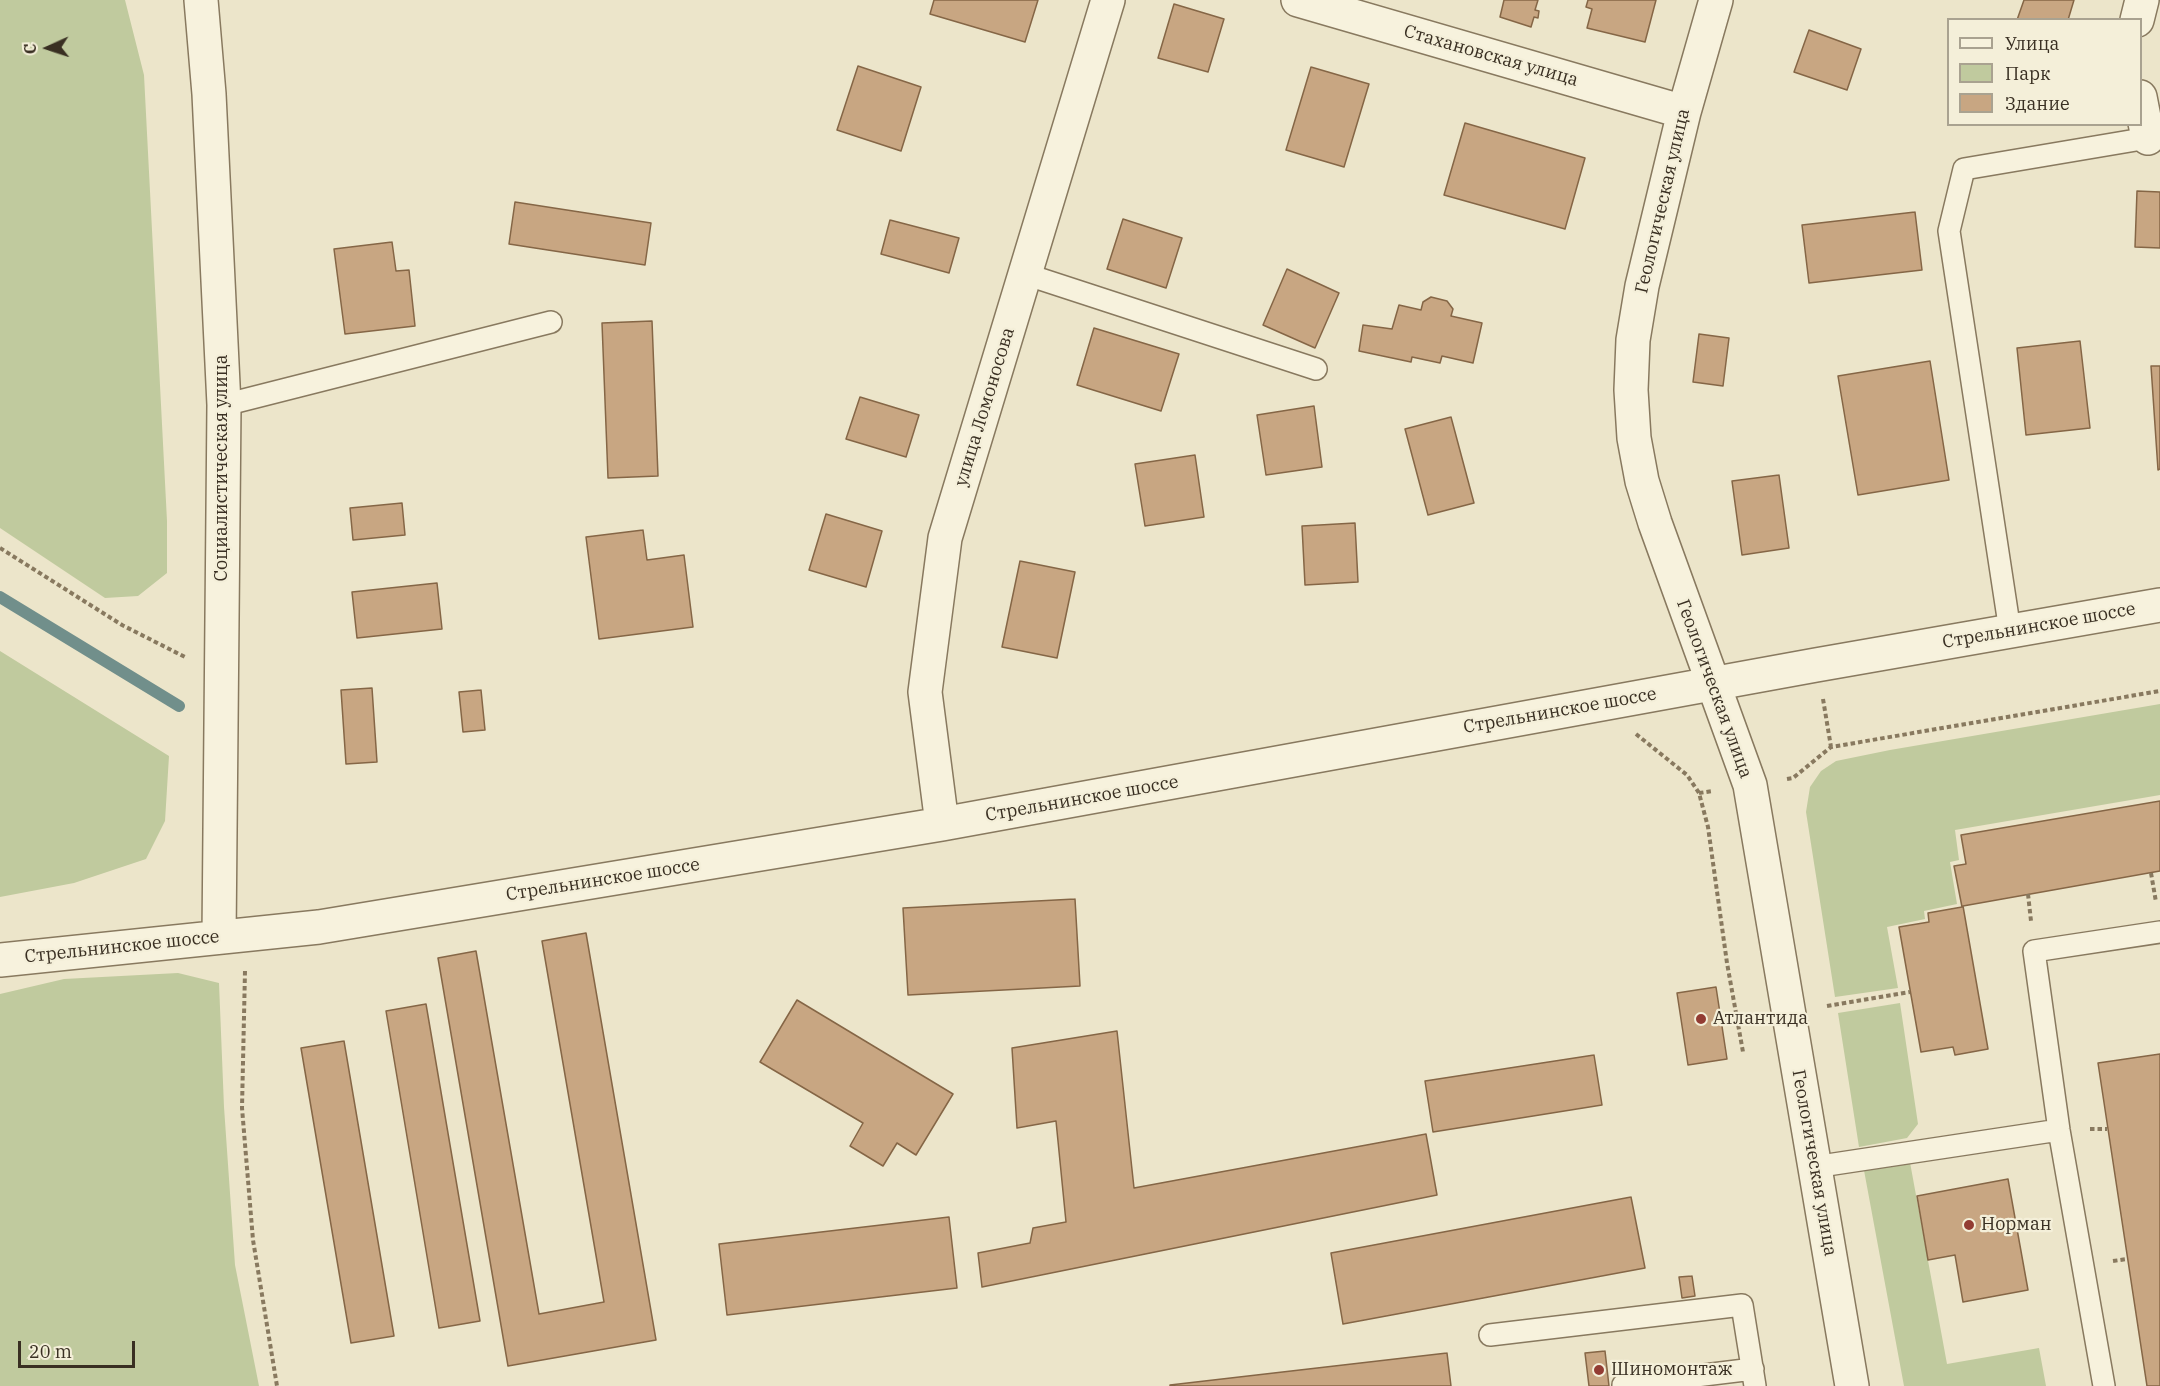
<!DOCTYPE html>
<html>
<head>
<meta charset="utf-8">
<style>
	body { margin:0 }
	#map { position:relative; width:2160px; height:1386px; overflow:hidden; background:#ece5ca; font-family:"IBM Plex Serif",serif }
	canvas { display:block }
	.legend { position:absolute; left:1947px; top:18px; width:195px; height:108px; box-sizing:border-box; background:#f4efd9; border:2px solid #a9a290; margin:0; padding:8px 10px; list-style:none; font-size:18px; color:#392f22 }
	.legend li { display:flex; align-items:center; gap:12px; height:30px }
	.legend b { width:30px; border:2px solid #a9a290 }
	.north { position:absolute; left:18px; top:18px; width:60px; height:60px; -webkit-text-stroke:4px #f4efd9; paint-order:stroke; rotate:267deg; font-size:16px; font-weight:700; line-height:24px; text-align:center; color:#392f22 }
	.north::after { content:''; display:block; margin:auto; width:21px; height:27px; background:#392f22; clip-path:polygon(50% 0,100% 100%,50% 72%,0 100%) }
	.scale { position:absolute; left:18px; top:1341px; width:117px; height:27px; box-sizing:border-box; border:3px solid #392f22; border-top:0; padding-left:8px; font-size:18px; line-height:21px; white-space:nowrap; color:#392f22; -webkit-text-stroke:4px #f4efd9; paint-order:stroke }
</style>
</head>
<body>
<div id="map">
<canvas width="2160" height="1386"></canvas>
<ul class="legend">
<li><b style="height:8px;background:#f7f2dd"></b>Улица</li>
<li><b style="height:16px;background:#c0ca9e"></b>Парк</li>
<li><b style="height:16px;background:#c8a682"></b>Здание</li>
</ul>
<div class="north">С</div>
<div class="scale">20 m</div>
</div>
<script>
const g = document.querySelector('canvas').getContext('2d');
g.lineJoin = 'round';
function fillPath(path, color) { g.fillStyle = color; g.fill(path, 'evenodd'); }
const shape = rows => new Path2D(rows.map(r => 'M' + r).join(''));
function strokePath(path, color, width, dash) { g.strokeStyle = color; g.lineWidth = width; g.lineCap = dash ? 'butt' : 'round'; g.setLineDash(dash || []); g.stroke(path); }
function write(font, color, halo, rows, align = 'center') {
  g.font = font + ' "IBM Plex Serif",serif'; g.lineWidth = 4.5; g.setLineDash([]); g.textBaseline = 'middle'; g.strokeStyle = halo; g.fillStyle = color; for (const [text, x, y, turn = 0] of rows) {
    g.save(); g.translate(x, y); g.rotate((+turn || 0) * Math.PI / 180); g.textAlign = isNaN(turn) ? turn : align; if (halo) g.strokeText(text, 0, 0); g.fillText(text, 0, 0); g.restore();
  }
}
const green = shape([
	[0,0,125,0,144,75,167,521,167,573,138,596,105,598,0,528],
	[0,651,169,756,165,821,146,859,74,883,0,897],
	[2160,704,2160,795,1955,830,1959,860,1950,862,1957,904,1924,911,1925,919,1887,927,1898,988,1835,997,1806,812,1810,787,1821,771,1836,761,1890,750],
	[178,973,219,983,224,1107,235,1265,259,1386,0,1386,0,994,64,979],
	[1900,1003,1918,1124,1907,1138,1859,1147,1838,1013],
	[1909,1157,1947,1364,2039,1348,2046,1386,1904,1386,1863,1165]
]);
const stream = shape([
	[0,597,179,706]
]);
const building = shape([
	[934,0,1038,0,1025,42,930,14,934,0],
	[1504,0,1538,0,1535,10,1539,11,1538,18,1534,17,1531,27,1500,17,1504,0],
	[1588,0,1656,0,1645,42,1587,28,1592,9,1586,7,1588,0],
	[2024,0,2074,0,2068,20,2017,20,2024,0],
	[1174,4,1224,19,1208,72,1158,58,1174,4],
	[1809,30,1861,49,1847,90,1794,72,1809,30],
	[858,66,921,87,901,151,837,130,858,66],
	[1311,67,1369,84,1344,167,1286,150,1311,67],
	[1465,123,1585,158,1565,229,1444,195,1465,123],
	[2137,191,2160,192,2160,248,2135,247,2137,191],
	[515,202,651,223,645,265,509,244,515,202],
	[1915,212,1922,270,1809,283,1802,225,1915,212],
	[1123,219,1182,238,1166,288,1107,269,1123,219],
	[890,220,959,238,949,273,881,254,890,220],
	[392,242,396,271,409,270,415,326,345,334,334,249,392,242],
	[1287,269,1339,293,1315,348,1263,325,1287,269],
	[1431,297,1447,301,1453,309,1451,316,1482,323,1473,363,1442,356,1440,363,1412,357,1411,362,1359,351,1363,325,1392,329,1399,305,1421,310,1423,302,1431,297],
	[652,321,658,476,608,478,602,323,652,321],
	[1094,328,1179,354,1161,411,1077,385,1094,328],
	[1699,334,1729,338,1723,386,1693,382,1699,334],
	[2080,341,2090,428,2026,435,2017,348,2080,341],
	[1930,361,1949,480,1858,495,1838,376,1930,361],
	[2151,366,2160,366,2160,469,2158,470,2151,366],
	[860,397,919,415,906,457,846,439,860,397],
	[1314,406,1322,467,1266,475,1257,415,1314,406],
	[1451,417,1474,503,1428,515,1405,429,1451,417],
	[1195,455,1204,517,1145,526,1135,464,1195,455],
	[1779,475,1789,548,1742,555,1732,481,1779,475],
	[402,503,405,535,353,540,350,508,402,503],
	[826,514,882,531,866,587,809,570,826,514],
	[1355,523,1358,582,1305,585,1302,526,1355,523],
	[643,530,647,560,684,555,693,627,599,639,586,537,643,530],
	[1020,561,1075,572,1057,658,1002,647,1020,561],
	[437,583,442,629,357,638,352,592,437,583],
	[372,688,377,762,346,764,341,690,372,688],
	[481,690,485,730,463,732,459,692,481,690],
	[2160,801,2160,871,1963,906,1988,1049,1955,1055,1953,1047,1921,1052,1899,927,1929,922,1928,913,1962,907,1954,866,1966,864,1961,835,2160,801],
	[1075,899,1080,986,908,995,903,908,1075,899],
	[586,933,656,1340,508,1366,438,958,476,951,539,1314,604,1302,542,941,586,933],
	[1716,987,1727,1059,1688,1065,1677,993,1716,987],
	[797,1000,953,1094,916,1155,897,1143,883,1166,850,1146,863,1123,760,1062,797,1000],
	[426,1004,480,1321,439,1328,386,1011,426,1004],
	[1117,1031,1134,1188,1426,1134,1437,1195,982,1287,978,1253,1030,1243,1033,1228,1066,1222,1056,1121,1017,1128,1012,1048,1117,1031],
	[344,1041,394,1336,351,1343,301,1048,344,1041],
	[2160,1054,2160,1386,2147,1386,2098,1063,2160,1054],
	[1594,1055,1602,1105,1433,1132,1425,1081,1594,1055],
	[2008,1179,2028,1290,1963,1302,1955,1255,1928,1260,1917,1196,2008,1179],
	[1631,1197,1645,1268,1343,1324,1331,1253,1631,1197],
	[949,1217,957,1288,727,1315,719,1244,949,1217],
	[1692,1276,1695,1296,1682,1298,1679,1277,1692,1276],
	[1605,1351,1609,1386,1589,1386,1585,1353,1605,1351],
	[1447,1353,1451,1386,1170,1386,1170,1385,1447,1353]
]);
const path = shape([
	[0,548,122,625,185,657],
	[1823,699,1831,747],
	[1636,734,1687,775,1699,793,1708,827,1727,963,1743,1052],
	[1787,779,1793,778,1831,747,2160,691],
	[1699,793,1713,791],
	[2151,873,2156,902],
	[2028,894,2031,921],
	[245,971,242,1108,253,1240,277,1386],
	[1827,1006,1910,992],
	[2090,1129,2107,1129],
	[2113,1261,2127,1259]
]);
const lane = shape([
	[1025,274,1316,369],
	[224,405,551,322],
	[2010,631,1949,231,1964,169,2148,138],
	[1814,1167,2059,1130],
	[1490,1335,1742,1305,1755,1386],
	[1623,1385,1753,1369],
	[2104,1386,2059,1130,2034,951,2160,932]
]);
const street = shape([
	[201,0,209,94,224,405,219,937],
	[1298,0,1684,112],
	[1716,0,1684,112,1642,286,1633,340,1631,390,1634,438,1642,481,1655,523,1750,785,1852,1386],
	[2137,20,2142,0],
	[2140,97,2148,138],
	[942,824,925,692,945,538,1108,0],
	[0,960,319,927,942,824,1816,665,2160,605]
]);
const markers = [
	[1701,1019,6,"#933c33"],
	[1969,1225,6,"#933c33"],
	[1599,1370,6,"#933c33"]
];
const streetNames = [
	["Стахановская улица",1491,56,16],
	["Геологическая улица",1663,201,-77],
	["улица Ломоносова",985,407,-73],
	["Социалистическая улица",222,468,-90],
	["Стрельнинское шоссе",2039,626,-10],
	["Геологическая улица",1714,689,70],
	["Стрельнинское шоссе",1560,711,-10],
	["Стрельнинское шоссе",1082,799,-10],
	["Стрельнинское шоссе",603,880,-9],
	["Стрельнинское шоссе",122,947,-6],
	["Геологическая улица",1814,1163,80]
];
const poiNames = [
	["Атлантида",1713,1019],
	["Норман",1981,1225],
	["Шиномонтаж",1611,1370]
];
fillPath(green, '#c0ca9e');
strokePath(stream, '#718f8b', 12);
fillPath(building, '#c8a682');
strokePath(building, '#856646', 1.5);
strokePath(lane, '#88795f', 24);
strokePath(street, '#88795f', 36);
strokePath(path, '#88795f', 4, [4.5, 3]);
strokePath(lane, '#f7f2dd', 21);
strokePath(street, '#f7f2dd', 33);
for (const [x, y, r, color] of markers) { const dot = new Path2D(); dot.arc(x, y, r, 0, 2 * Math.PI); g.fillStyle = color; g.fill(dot); strokePath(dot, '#f4efd9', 2); }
write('18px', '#392f22', '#f4efd9', streetNames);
write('18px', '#392f22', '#f4efd9', poiNames, 'left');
</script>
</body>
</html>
